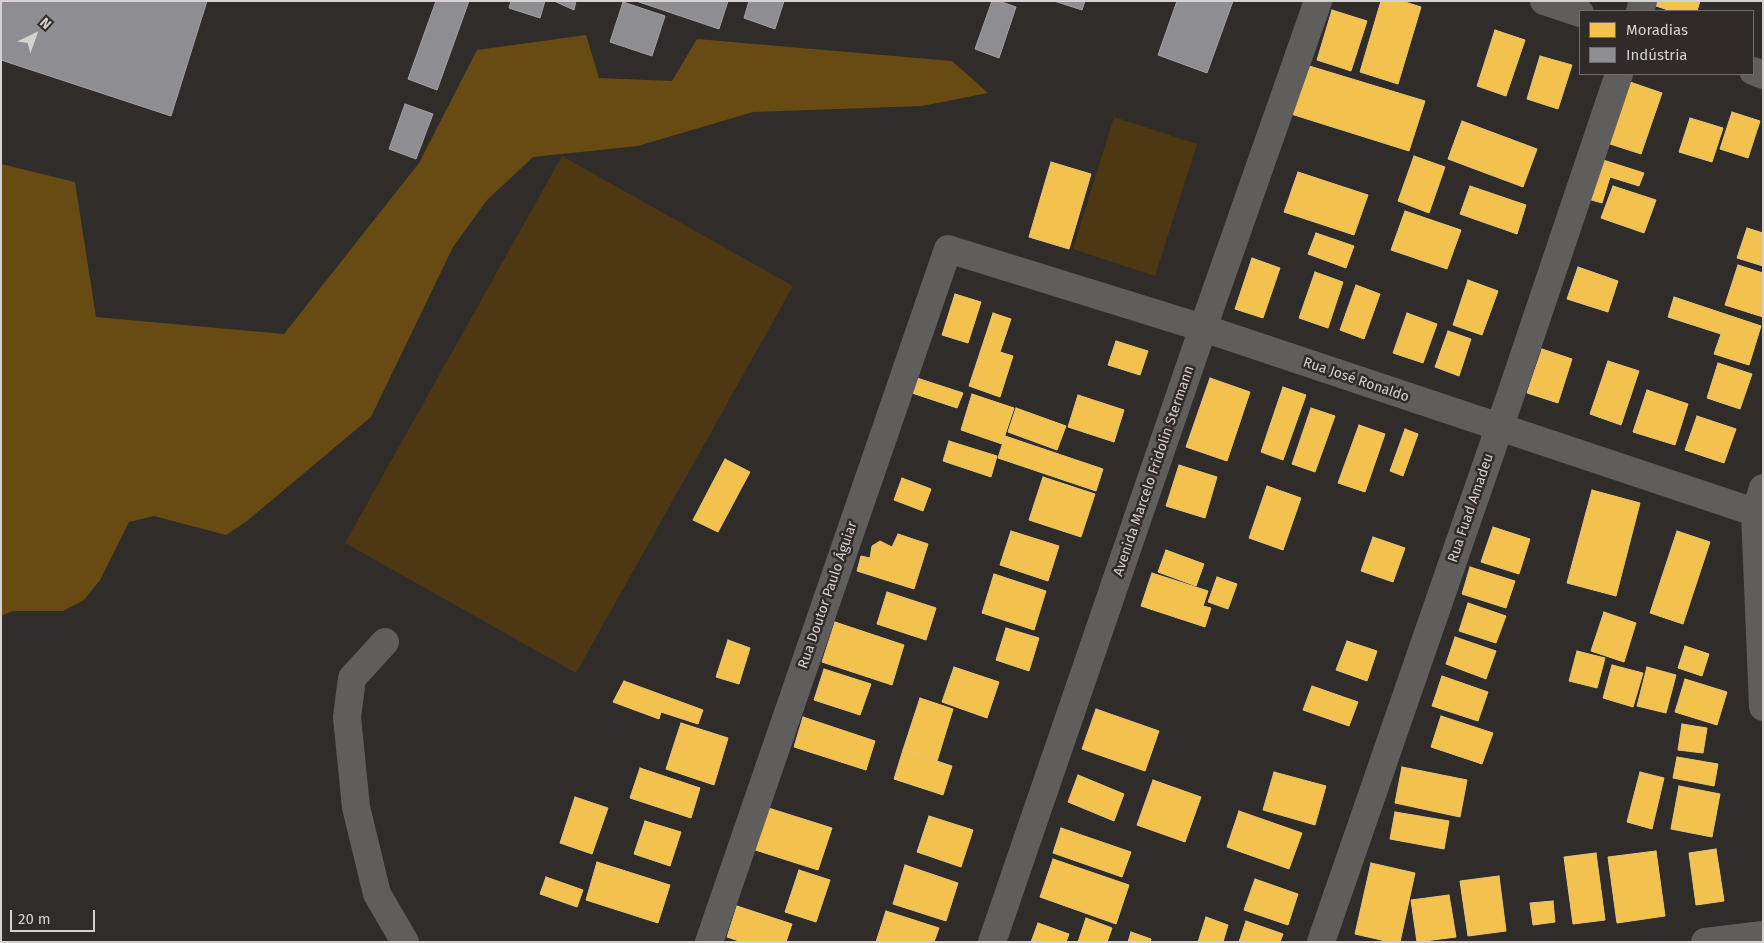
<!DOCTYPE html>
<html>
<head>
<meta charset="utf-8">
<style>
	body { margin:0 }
	#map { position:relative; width:1764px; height:943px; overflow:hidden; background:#2f2c2a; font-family:"Fira Sans",sans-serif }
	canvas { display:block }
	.frame { position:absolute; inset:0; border:2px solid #d5d1d0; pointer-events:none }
	.legend { position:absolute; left:1579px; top:10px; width:175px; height:65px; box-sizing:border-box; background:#302b29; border:1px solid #726d6c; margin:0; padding:6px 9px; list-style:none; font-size:15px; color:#d5d1d0 }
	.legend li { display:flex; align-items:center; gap:10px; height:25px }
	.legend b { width:25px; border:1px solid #726d6c }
	.north { position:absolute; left:10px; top:10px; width:50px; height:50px; -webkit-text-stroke:4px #302b29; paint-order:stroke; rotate:42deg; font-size:14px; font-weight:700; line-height:20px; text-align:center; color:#d5d1d0 }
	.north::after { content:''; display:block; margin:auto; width:18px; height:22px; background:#d5d1d0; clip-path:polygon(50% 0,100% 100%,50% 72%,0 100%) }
	.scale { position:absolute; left:10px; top:910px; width:85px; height:22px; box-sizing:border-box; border:2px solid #d5d1d0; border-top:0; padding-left:6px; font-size:15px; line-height:18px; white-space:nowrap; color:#d5d1d0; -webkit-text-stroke:4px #302b29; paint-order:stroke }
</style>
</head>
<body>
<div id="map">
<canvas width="1764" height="943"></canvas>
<div class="frame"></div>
<ul class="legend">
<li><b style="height:14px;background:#f2c14e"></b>Moradias</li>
<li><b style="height:14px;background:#8d8d92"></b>Indústria</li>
</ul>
<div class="north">N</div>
<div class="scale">20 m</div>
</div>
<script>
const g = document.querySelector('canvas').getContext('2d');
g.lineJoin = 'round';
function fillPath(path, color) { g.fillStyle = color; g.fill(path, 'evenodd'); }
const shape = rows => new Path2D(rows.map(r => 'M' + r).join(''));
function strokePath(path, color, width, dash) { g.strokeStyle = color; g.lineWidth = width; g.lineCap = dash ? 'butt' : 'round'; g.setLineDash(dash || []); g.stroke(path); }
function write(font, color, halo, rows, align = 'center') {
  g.font = font + ' "Fira Sans",sans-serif'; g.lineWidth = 5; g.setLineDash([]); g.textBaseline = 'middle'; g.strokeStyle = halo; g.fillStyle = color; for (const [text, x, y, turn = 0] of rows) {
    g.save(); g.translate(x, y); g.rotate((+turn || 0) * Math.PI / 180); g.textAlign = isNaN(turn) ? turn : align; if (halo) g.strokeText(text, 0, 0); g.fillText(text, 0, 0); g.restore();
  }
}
const green = shape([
	[1114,117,1197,144,1155,276,1073,249],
	[562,156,793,286,576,673,345,543]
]);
const forest = shape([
	[586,35,599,78,672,81,697,39,952,61,988,93,922,106,753,112,638,146,533,157,487,200,453,247,371,417,247,521,226,535,154,516,129,522,100,580,84,600,63,611,13,611,1,616,1,164,75,182,96,317,284,334,419,163,477,50]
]);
const homes = shape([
	[1381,1,1402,1,1421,7,1398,84,1360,72,1381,1],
	[1657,1,1700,1,1697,11,1671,11,1656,6,1657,1],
	[1332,10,1367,21,1351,71,1317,60,1332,10],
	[1495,30,1525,40,1506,96,1477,86,1495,30],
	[1540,56,1572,65,1558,109,1527,99,1540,56],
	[1306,65,1425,101,1409,151,1291,114,1306,65],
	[1630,82,1662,93,1641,154,1610,144,1630,82],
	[1732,112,1760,121,1748,158,1720,149,1732,112],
	[1690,118,1723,128,1712,162,1679,152,1690,118],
	[1462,121,1537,149,1523,187,1448,159,1462,121],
	[1414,156,1445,167,1429,213,1398,201,1414,156],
	[1600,159,1644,173,1639,186,1610,177,1602,203,1588,199,1600,159],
	[1051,162,1091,174,1069,249,1029,237,1051,162],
	[1298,172,1368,195,1354,235,1284,212,1298,172],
	[1470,186,1526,205,1517,234,1460,214,1470,186],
	[1613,186,1656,200,1644,233,1601,218,1613,186],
	[1405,211,1461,230,1447,269,1391,250,1405,211],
	[1747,228,1763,233,1763,266,1737,258,1747,228],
	[1316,233,1354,246,1346,268,1308,254,1316,233],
	[1252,258,1280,268,1263,318,1235,309,1252,258],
	[1738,265,1763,273,1763,317,1725,305,1738,265],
	[1578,267,1618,281,1608,312,1567,299,1578,267],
	[1315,272,1343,282,1328,328,1299,318,1315,272],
	[1468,280,1498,291,1482,335,1453,325,1468,280],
	[1356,285,1380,294,1364,339,1340,330,1356,285],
	[955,294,981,302,968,343,942,335,955,294],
	[1674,297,1761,326,1749,365,1714,354,1721,334,1668,317,1674,297],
	[993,313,1011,319,1000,352,1013,356,1000,397,969,386,993,313],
	[1407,313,1437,324,1423,363,1393,353,1407,313],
	[1448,331,1471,339,1459,376,1435,367,1448,331],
	[1116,341,1148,351,1140,375,1108,365,1116,341],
	[1542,349,1572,359,1558,403,1527,393,1542,349],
	[1608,361,1639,371,1621,425,1590,414,1608,361],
	[1718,363,1752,374,1740,409,1707,398,1718,363],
	[917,378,963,393,957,408,912,393,917,378],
	[1210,378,1250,392,1227,461,1186,447,1210,378],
	[1283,387,1306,395,1283,460,1261,452,1283,387],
	[1647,390,1688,404,1675,445,1633,432,1647,390],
	[972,394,1014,408,1002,444,961,430,972,394],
	[1078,395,1124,410,1114,442,1068,427,1078,395],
	[1016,408,1066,426,1057,450,1008,432,1016,408],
	[1311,408,1335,416,1315,472,1292,464,1311,408],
	[1697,416,1736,429,1724,463,1685,450,1697,416],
	[1359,425,1385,434,1365,492,1338,483,1359,425],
	[1405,429,1418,434,1403,476,1390,471,1405,429],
	[1005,436,1103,469,1096,491,998,458,1005,436],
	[949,441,997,456,991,477,943,461,949,441],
	[725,459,750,472,718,532,693,520,725,459],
	[1179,465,1217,477,1205,518,1166,506,1179,465],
	[1043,477,1095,494,1081,537,1029,520,1043,477],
	[902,478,931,489,923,511,894,500,902,478],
	[1267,486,1301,498,1283,550,1249,538,1267,486],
	[1592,490,1640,503,1616,596,1567,583,1592,490],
	[1493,527,1530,539,1519,574,1481,562,1493,527],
	[1011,531,1059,546,1048,581,1000,565,1011,531],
	[1677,531,1710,542,1683,624,1650,613,1677,531],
	[898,534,928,544,914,589,857,571,861,556,870,558,872,546,880,541,892,547,898,534],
	[1373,537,1405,548,1393,582,1361,571,1373,537],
	[1166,550,1204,564,1196,586,1158,572,1166,550],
	[1470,567,1515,581,1506,608,1462,594,1470,567],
	[1152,573,1208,591,1203,606,1211,608,1205,627,1141,606,1152,573],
	[994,574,1046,591,1034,630,982,613,994,574],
	[1217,577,1237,584,1228,609,1208,602,1217,577],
	[887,592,936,608,926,640,877,624,887,592],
	[1468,603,1506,616,1496,643,1459,631,1468,603],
	[1604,612,1636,623,1624,662,1591,651,1604,612],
	[835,622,904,645,892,685,822,662,835,622],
	[1006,628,1039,638,1029,671,996,660,1006,628],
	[1455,637,1496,651,1486,679,1446,664,1455,637],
	[728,640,750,648,739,684,716,677,728,640],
	[1347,641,1377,651,1367,681,1336,670,1347,641],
	[1685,646,1709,654,1702,676,1678,668,1685,646],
	[1577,651,1605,658,1597,688,1569,681,1577,651],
	[1612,665,1643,673,1633,707,1603,698,1612,665],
	[954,667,999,682,987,718,942,702,954,667],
	[1647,667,1676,675,1666,713,1637,706,1647,667],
	[824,669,871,684,860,715,814,700,824,669],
	[1442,676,1488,692,1478,721,1432,706,1442,676],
	[1685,679,1727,692,1717,725,1675,712,1685,679],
	[624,681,703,710,698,724,661,712,659,719,613,702,624,681],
	[1312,686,1358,702,1349,726,1303,710,1312,686],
	[920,698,953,709,937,761,903,750,920,698],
	[1096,709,1159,731,1145,771,1082,749,1096,709],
	[1441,716,1493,733,1482,764,1431,747,1441,716],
	[803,717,875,741,866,770,794,747,803,717],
	[681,723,728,738,714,785,666,769,681,723],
	[1682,724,1707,728,1703,753,1678,750,1682,724],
	[903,750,952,766,943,795,894,779,903,750],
	[1677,757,1718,764,1714,786,1673,778,1677,757],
	[1402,767,1467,780,1460,817,1395,803,1402,767],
	[640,768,700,788,691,818,630,798,640,768],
	[1274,772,1326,786,1315,825,1263,810,1274,772],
	[1640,772,1664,778,1652,829,1627,822,1640,772],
	[1078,775,1124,794,1114,821,1068,802,1078,775],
	[1153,780,1201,797,1185,842,1137,825,1153,780],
	[1679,786,1720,794,1712,837,1671,829,1679,786],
	[575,797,608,808,592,854,560,843,575,797],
	[762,806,832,828,818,870,749,848,762,806],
	[1239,811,1302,833,1289,869,1227,847,1239,811],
	[1395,812,1449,821,1444,849,1390,839,1395,812],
	[929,816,973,830,961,867,917,852,929,816],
	[645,821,681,832,670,866,634,854,645,821],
	[1061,828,1131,852,1122,877,1053,853,1061,828],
	[1716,849,1724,901,1696,905,1689,853,1716,849],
	[1656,851,1665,916,1617,923,1608,857,1656,851],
	[1596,853,1605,920,1573,924,1564,857,1596,853],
	[1053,859,1129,885,1116,924,1040,897,1053,859],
	[597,862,670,885,658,923,586,900,597,862],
	[1371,863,1415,873,1400,942,1390,942,1355,934,1371,863],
	[905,865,958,883,946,921,893,904,905,865],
	[799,870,830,880,816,922,785,912,799,870],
	[1499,876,1506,931,1468,936,1460,881,1499,876],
	[546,877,583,890,577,907,540,894,546,877],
	[1255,879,1298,894,1288,925,1244,910,1255,879],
	[1449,895,1456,937,1417,942,1411,900,1449,895],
	[1553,901,1555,922,1533,925,1530,903,1553,901],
	[737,906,792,924,786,942,742,942,727,937,737,906],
	[886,911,939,928,934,942,876,942,886,911],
	[1206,917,1228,925,1223,942,1198,942,1206,917],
	[1086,918,1112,928,1107,942,1078,942,1086,918],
	[1246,921,1283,934,1280,942,1239,942,1246,921],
	[1038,923,1069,934,1066,942,1031,942,1038,923],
	[1131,932,1151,939,1150,942,1128,942,1131,932]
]);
const industry = shape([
	[1,1,207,1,171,116,1,60,1,1],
	[436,1,469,1,437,90,408,79,436,1],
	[511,1,545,1,540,18,509,8,511,1],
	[554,1,576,1,574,10,554,1],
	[636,1,728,1,719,29,636,1],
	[749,1,784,1,775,29,744,18,749,1],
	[992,1,999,1,1016,7,999,58,975,49,992,1],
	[1054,1,1085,1,1082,10,1054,1],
	[1177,1,1233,1,1207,73,1158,55,1177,1],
	[623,2,665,16,652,56,610,42,623,2],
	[405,104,433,114,416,159,389,149,405,104]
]);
const minor = shape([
	[1544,1,1580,13],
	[1640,11,1643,1],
	[1753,71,1763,75],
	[1763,488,1755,513,1763,707],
	[385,642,352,678,347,717,356,807,377,894,405,942],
	[709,942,948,249,1203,328,1763,515],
	[1321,942,1513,388,1619,74],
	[1705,942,1763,935]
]);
const tertiary = shape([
	[992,942,1203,328,1318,1]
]);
const streetNames = [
	["Rua José Ronaldo",1356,380,19],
	["Avenida Marcelo Fridolin Stermann",1154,471,-71],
	["Rua Fuad Amadeu",1471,508,-71],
	["Rua Doutor Paulo Águiar",828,595,-71]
];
fillPath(green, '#4d3813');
fillPath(forest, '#674b12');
fillPath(homes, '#f2c14e');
strokePath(homes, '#e9c675', 1);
fillPath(industry, '#8d8d92');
strokePath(industry, '#a3a1a5', 1);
strokePath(minor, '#605e5d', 28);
strokePath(tertiary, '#605e5d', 28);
write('14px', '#d5d1d0', '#302b29', streetNames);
</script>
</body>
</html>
